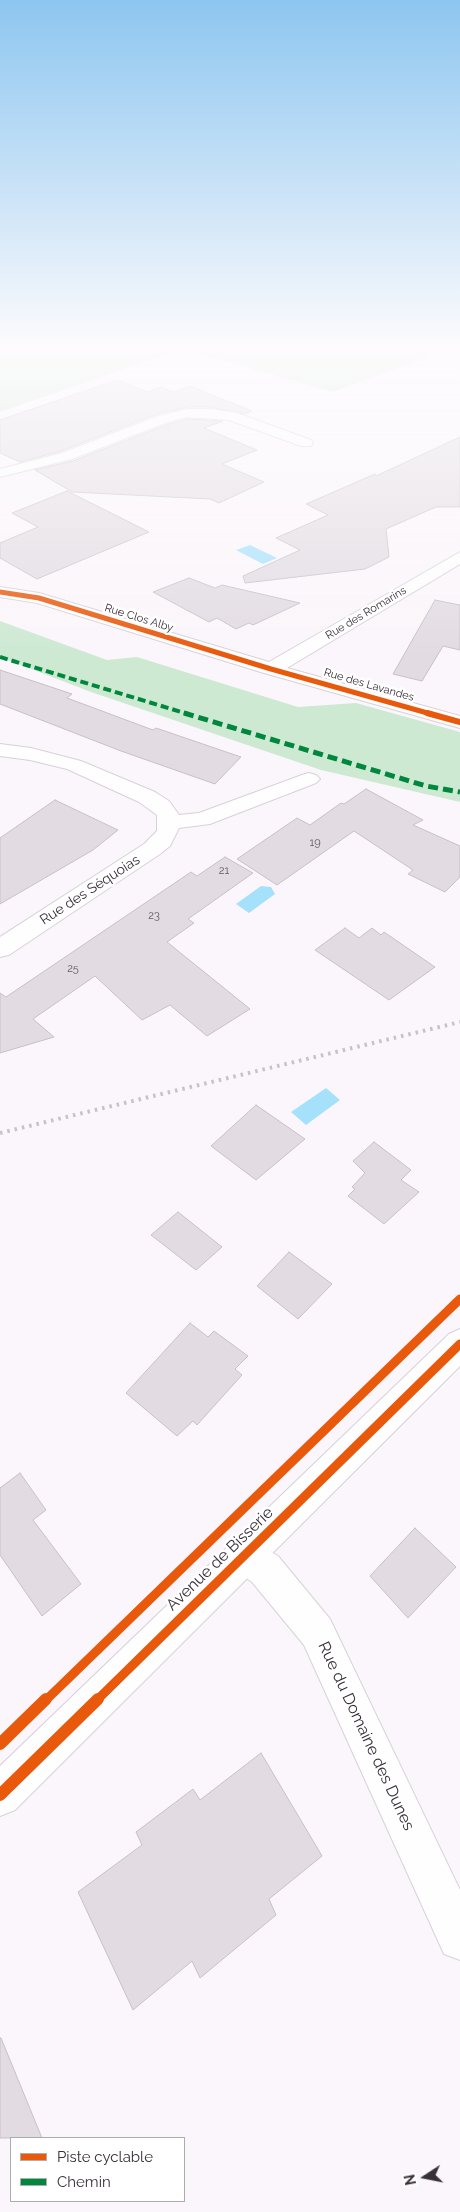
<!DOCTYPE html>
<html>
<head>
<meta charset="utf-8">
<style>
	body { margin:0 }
	#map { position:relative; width:460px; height:2212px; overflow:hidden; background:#fbf6fb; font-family:Raleway,sans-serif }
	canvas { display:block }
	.legend { position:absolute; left:10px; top:2137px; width:175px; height:65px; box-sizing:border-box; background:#fff; border:1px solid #afacaf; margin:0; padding:6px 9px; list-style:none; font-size:15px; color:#382f38 }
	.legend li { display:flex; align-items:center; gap:10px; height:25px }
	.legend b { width:25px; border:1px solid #afacaf }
	.north { position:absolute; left:400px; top:2152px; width:50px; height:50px; -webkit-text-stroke:4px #fff; paint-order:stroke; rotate:259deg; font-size:14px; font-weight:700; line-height:20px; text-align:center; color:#382f38 }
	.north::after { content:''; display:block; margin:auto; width:18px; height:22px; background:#382f38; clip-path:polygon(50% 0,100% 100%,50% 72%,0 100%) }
</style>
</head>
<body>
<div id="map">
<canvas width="460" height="2212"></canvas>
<ul class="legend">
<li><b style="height:6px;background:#e8590c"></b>Piste cyclable</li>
<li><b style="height:6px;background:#00873e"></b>Chemin</li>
</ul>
<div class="north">N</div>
</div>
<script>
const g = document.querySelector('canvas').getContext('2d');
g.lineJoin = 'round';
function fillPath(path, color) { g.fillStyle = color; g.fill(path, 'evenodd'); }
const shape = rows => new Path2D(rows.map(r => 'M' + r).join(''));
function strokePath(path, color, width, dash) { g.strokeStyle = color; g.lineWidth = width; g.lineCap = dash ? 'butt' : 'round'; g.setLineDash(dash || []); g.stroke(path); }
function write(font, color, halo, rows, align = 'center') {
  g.font = font + ' Raleway,sans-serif'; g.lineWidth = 5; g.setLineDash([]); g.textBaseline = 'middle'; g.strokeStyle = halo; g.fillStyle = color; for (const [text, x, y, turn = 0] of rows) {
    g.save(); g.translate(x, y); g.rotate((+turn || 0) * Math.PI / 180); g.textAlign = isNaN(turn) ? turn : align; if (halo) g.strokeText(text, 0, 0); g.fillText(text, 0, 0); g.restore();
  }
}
const green = shape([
	[0,347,454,347,333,392,182,349,0,412],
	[0,621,107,660,137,657,298,707,356,703,460,732,460,802,321,770,91,692,0,657]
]);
const water = shape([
	[250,545,277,558,263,564,236,550],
	[261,886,271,887,275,894,249,913,236,904],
	[326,1088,340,1100,306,1125,291,1112]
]);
const building = shape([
	[117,380,147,392,161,387,173,392,190,386,252,411,244,414,210,407,188,407,157,414,61,451,20,462,0,453,0,420,117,380],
	[188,419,223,421,204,428,257,450,222,464,264,482,219,503,210,499,72,492,35,470,73,461,169,424,188,419],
	[460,437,460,507,436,507,386,529,389,557,365,569,245,583,243,576,300,550,276,538,328,515,306,504,375,474,376,476,460,437],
	[67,491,149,532,37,579,0,558,0,543,38,527,12,513,67,491],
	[189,578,215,588,222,585,300,603,253,625,249,623,236,629,217,618,209,622,153,592,189,578],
	[435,600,460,605,460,650,443,646,422,681,393,674,435,600],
	[0,670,72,694,67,698,153,730,156,728,241,757,215,784,121,751,0,704,0,670],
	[366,789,423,820,413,825,460,846,460,877,445,892,408,874,413,870,354,831,277,885,237,859,297,818,310,825,341,803,344,804,366,789],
	[55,800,118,830,93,850,0,904,0,838,55,800],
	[225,857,253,873,188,919,194,923,167,942,250,1009,207,1036,170,1005,142,1020,95,976,33,1019,54,1037,0,1053,0,993,6,997,191,872,197,876,225,857],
	[345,928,359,938,372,928,381,935,384,932,435,967,389,1000,315,950,345,928],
	[256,1105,305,1139,256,1180,211,1146,256,1105],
	[374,1142,411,1170,401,1180,419,1192,384,1224,348,1196,355,1189,352,1187,365,1173,353,1161,374,1142],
	[178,1212,222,1247,196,1270,151,1235,178,1212],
	[289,1252,332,1284,298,1319,257,1286,289,1252],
	[190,1323,208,1337,214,1331,248,1356,235,1369,242,1375,197,1425,193,1421,177,1436,126,1393,190,1323],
	[20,1473,46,1510,33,1520,81,1584,42,1616,0,1555,0,1488,20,1473],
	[415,1528,456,1567,408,1618,370,1576,415,1528],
	[261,1753,322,1856,269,1899,276,1915,200,1978,192,1961,133,2010,78,1892,142,1845,136,1832,193,1789,200,1800,261,1753],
	[0,2038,1,2038,42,2138,0,2138,0,2038]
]);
const street = shape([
	[188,409,210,409,237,413,311,440,313,443,311,446,301,446,229,420,188,417,168,422,72,459,0,477,0,469,62,453,158,416,188,409],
	[460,552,460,564,287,668,460,716,460,728,264,673,37,603,0,597,0,587,39,593,269,662,460,552],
	[0,744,31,748,81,761,155,792,169,801,179,815,199,813,302,775,309,773,316,775,320,779,316,783,210,824,179,828,170,846,160,854,9,955,0,957,0,937,144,844,157,831,157,815,139,802,67,769,30,760,0,756,0,744],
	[244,1537,278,1556,330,1619,460,1890,460,1960,444,1954,304,1645,252,1582,231,1568,226,1555,231,1542,244,1537]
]);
const secondary = shape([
	[460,1329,460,1366,15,1810,0,1816,0,1766,449,1334,460,1329]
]);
const rail = shape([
	[0,1133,460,1022]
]);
const quietFar1 = shape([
	[0,657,188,714]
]);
const quiet = shape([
	[184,713,426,786,460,792]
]);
const cyclewayFar3 = shape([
	[0,592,39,598,271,669,431,714]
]);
const cyclewayFar2 = shape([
	[427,713,460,722]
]);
const cyclewayFar1 = shape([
	[45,1701,460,1299],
	[96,1701,460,1344]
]);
const cycleway = shape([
	[0,1744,46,1699],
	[0,1795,98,1699]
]);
const farStreetnames = [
	["Rue des Romarins",366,613,-31],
	["Rue Clos Alby",139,618,17],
	["Rue des Lavandes",369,685,16]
];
const numberNames = [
	["19",315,843],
	["21",224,871],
	["23",154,916],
	["25",73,969]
];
const streetNames = [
	["Rue des Séquoias",90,890,-33]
];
const nearStreetnames = [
	["Avenue de Bisserie",220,1559,-44],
	["Rue du Domaine des Dunes",366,1736,65]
];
fillPath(green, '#cde9d2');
fillPath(water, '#a5e1fb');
fillPath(building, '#e2dce2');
strokePath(building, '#c7c1c7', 1);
strokePath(street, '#d8d2d8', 2);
strokePath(secondary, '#d8d2d8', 2);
fillPath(street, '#fefefe');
fillPath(secondary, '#fefefe');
strokePath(rail, '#c5c3c5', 4, [2.5, 5]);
strokePath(quietFar1, '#00873e', 4, [8, 4]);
strokePath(quiet, '#00873e', 5, [10, 5]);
strokePath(cyclewayFar3, '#e8590c', 5);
strokePath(cyclewayFar2, '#e8590c', 6);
strokePath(cyclewayFar1, '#e8590c', 9);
strokePath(cycleway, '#e8590c', 12);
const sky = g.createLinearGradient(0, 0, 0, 657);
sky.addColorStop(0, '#8dc6f0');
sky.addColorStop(0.53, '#fdfbfd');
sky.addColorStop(1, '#fdfbfd00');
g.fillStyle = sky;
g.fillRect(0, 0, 460, 657);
write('11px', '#382f38', '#fff', farStreetnames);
write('11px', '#625a62', null, numberNames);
write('14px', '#382f38', '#fff', streetNames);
write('16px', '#382f38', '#fff', nearStreetnames);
</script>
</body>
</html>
